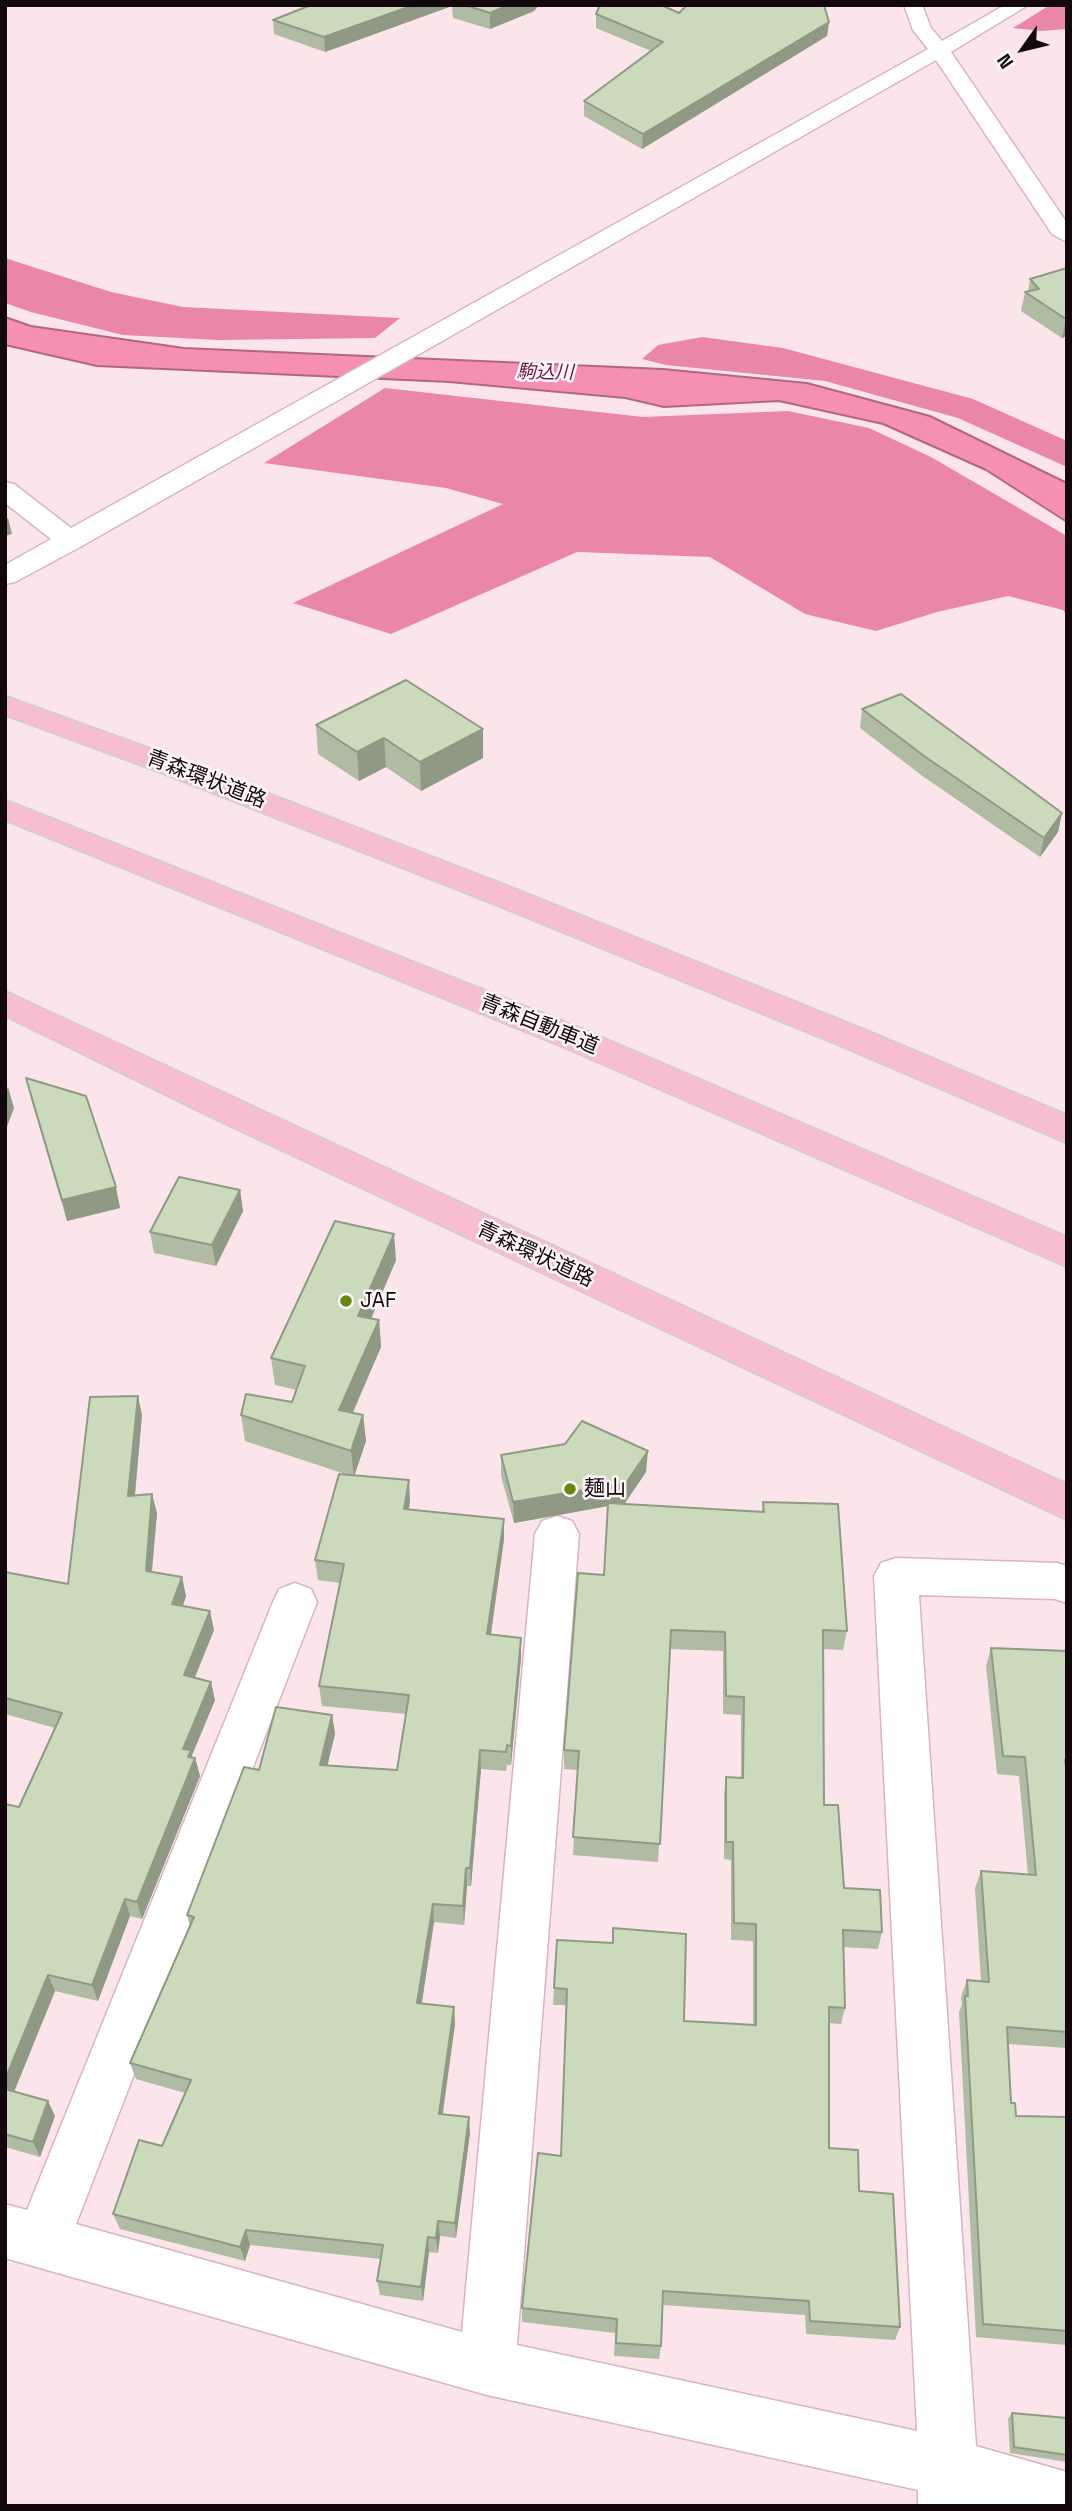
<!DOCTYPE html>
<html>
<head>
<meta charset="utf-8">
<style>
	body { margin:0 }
	#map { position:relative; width:1072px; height:2511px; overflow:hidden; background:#fbe5eb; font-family:"Space Grotesk",sans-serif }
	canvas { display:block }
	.frame { position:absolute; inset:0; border:7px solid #13080c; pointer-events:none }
	.north { position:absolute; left:988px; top:14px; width:70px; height:70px; -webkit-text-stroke:5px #fef6f8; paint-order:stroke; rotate:236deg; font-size:19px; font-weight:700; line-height:28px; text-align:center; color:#13080c }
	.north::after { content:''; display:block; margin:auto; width:24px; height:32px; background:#13080c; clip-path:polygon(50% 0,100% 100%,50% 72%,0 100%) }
</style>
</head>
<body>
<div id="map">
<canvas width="1072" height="2511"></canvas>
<div class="frame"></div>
<div class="north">N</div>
</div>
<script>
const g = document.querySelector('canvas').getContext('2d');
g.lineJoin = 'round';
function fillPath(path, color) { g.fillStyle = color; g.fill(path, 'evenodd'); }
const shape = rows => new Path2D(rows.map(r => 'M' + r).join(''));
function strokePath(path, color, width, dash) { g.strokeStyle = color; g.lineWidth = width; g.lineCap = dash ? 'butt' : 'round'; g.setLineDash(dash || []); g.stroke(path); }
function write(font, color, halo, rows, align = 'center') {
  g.font = font + ' "Space Grotesk","Noto Sans JP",sans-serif'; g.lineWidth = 5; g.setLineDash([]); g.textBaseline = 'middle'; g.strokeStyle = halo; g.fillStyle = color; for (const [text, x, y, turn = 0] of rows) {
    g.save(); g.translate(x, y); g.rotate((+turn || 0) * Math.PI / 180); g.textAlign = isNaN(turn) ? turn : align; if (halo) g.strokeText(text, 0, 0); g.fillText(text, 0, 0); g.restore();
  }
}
const forest = shape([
	[1050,5,1067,5,1067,29,1042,31,1013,28],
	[5,258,111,292,183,307,400,318,375,338,218,340,123,335,31,312,5,303],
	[702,337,783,348,973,399,1067,441,1067,467,958,418,825,381,666,365,642,359,658,345],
	[385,388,643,417,788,411,869,428,931,457,1067,536,1067,615,1063,610,1008,596,937,612,876,631,805,614,710,557,577,552,391,634,293,603,503,504,446,488,264,463]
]);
const water = shape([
	[5,317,31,326,184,348,663,369,807,383,930,416,1067,483,1067,522,986,470,883,424,779,401,664,407,625,398,449,382,97,366,5,345,5,317]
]);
const minor = shape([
	[904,5,922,5,931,28,942,41,1005,5,1028,5,951,52,1067,223,1067,242,1052,234,936,60,80,547,15,582,5,584,5,565,51,539,5,503,5,482,14,484,71,528,928,49,913,30,904,5],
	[557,1516,572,1521,579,1534,517,2345,917,2431,874,1576,881,1563,896,1558,1057,1563,1067,1566,1067,1603,1055,1599,919,1595,976,2446,1067,2472,1067,2506,918,2506,918,2490,487,2395,5,2258,5,2204,27,2210,273,1602,279,1589,295,1583,311,1589,317,1602,76,2224,462,2332,535,1534,542,1521,557,1516]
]);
const highway = shape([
	[5,696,179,759,513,888,863,1029,1067,1115,1067,1143,839,1045,489,902,157,771,5,715,5,696],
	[5,800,580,1028,1067,1237,1067,1267,556,1044,5,820,5,800],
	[5,991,1067,1484,1067,1520,215,1119,5,1016,5,991]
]);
const wall = shape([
	[311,5,539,5,534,11,490,29,453,18,452,6,325,52,274,34,273,20],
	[679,13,829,22,827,36,642,149,584,116,584,101,651,51,596,28,596,14],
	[1067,268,1067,336,1062,338,1021,311,1025,292,1028,292,1030,279],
	[862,709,1062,813,1058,832,1040,857,921,775,860,728],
	[316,725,483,758,421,791,386,767,359,781,318,754],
	[26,1078,120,1208,67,1221,31,1099],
	[240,1190,243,1211,216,1266,154,1253,150,1232],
	[396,1260,371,1319,379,1320,381,1347,353,1413,363,1415,366,1441,354,1475,410,1501,409,1509,504,1519,504,1539,491,1635,521,1658,511,1765,507,1765,506,1771,481,1769,471,1886,467,1886,464,1925,434,1922,422,2003,454,2007,455,2024,443,2114,470,2133,456,2238,440,2236,438,2253,429,2252,423,2301,380,2295,377,2281,381,2259,250,2245,245,2261,120,2229,113,2214,162,2146,185,2093,136,2079,130,2063,190,1926,187,1915,259,1770,332,1715,335,1734,327,1766,397,1770,406,1714,322,1706,319,1686,340,1583,318,1580,315,1560,345,1474,245,1441,241,1415,292,1402,297,1390,275,1385,271,1358],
	[142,1415,135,1495,157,1513,152,1572,186,1596,183,1606,214,1630,195,1678,215,1700,192,1755,192,1758,195,1758,200,1776,142,1919,130,1916,98,2001,55,1991,14,2092,55,2116,40,2157,5,2147,5,1804,19,1807,55,1728,5,1714,5,1572,68,1584],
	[501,1455,646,1472,625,1503,620,1504,762,1512,763,1502,847,1631,843,1650,823,1649,824,1805,844,1888,882,1932,878,1949,843,1947,845,2008,841,2024,829,2023,829,2148,859,2191,900,2327,895,2340,806,2334,805,2315,663,2305,661,2346,659,2359,614,2356,615,2333,522,2322,522,2308,561,2156,567,2005,553,2005,557,1940,684,2021,753,2025,753,1941,731,1940,731,1860,724,1859,724,1795,726,1777,741,1777,741,1715,723,1714,723,1651,670,1649,658,1862,573,1855,578,1770,564,1769,564,1750,604,1575,608,1506,514,1523,501,1476],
	[991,1648,1067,1651,1067,2048,1008,2044,1011,2103,1016,2116,1067,2117,1067,2367,1066,2345,976,2337,959,2012,962,2004,961,1997,967,1980,981,1981,975,1888,981,1871,1028,1875,1019,1776,997,1774,986,1666],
	[1012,2413,1067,2418,1067,2462,1010,2453,1008,2419]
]);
const shadedWall = shape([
	[414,5,452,6,325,52,324,37],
	[509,5,539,5,534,11,490,29,490,13],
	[829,22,827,36,642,149,643,134],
	[1067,318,1067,336,1062,338,1066,319],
	[8,518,12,534,5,536,5,519],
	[483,729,483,758,421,791,420,762],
	[384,738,386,767,359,781,357,752],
	[1062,813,1058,832,1040,857,1044,838],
	[8,1087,14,1108,5,1132,5,1095],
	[116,1187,120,1208,67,1221,62,1200],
	[240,1190,243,1211,216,1266,212,1245],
	[394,1234,396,1260,361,1342,358,1316],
	[379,1320,381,1347,342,1436,339,1410],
	[138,1396,142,1415,133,1515,128,1496],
	[363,1415,366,1441,354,1477,351,1451],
	[648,1451,646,1472,625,1503,514,1523,513,1502],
	[409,1480,410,1501,405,1530,404,1509],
	[152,1494,157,1513,150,1590,146,1571],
	[504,1519,504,1539,488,1654,487,1634],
	[182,1577,186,1596,177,1622,172,1604],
	[210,1611,214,1630,188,1693,184,1675],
	[521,1638,521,1658,511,1765,511,1746],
	[211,1682,215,1700,192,1755,194,1763,195,1758,200,1776,142,1919,137,1902,183,1749],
	[332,1715,335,1734,323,1784,320,1765],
	[480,1750,481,1769,471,1886,470,1868],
	[466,1868,467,1886,464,1925,463,1906],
	[125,1899,130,1916,98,2001,92,1985],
	[433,1904,434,1922,419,2020,417,2003],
	[48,1975,55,1991,9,2104,5,2096,5,2080],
	[454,2007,455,2024,440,2130,439,2114],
	[48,2101,55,2116,40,2157,33,2142],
	[469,2117,470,2133,456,2238,455,2223],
	[438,2221,440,2236,438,2253,436,2238],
	[246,2230,250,2245,245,2261,240,2247],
	[428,2237,429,2252,423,2301,421,2287]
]);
const building = shape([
	[311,5,414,5,324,37,273,20,311,5],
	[465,5,509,5,490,13,465,5],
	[600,5,661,5,679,13,687,5,824,5,829,22,643,134,584,101,663,42,596,14,600,5],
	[1067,268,1067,318,1066,319,1025,292,1039,289,1030,279,1067,268],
	[406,680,483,729,420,762,384,738,357,752,316,725,406,680],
	[901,694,1062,813,1044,838,924,756,862,709,901,694],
	[26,1078,86,1096,116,1187,62,1200,26,1078],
	[179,1177,240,1190,212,1245,150,1232,179,1177],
	[335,1221,394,1234,358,1316,379,1320,339,1410,363,1415,351,1451,241,1415,246,1394,292,1402,305,1366,271,1358,335,1221],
	[138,1396,128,1496,152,1494,146,1571,182,1577,172,1604,210,1611,184,1675,211,1682,183,1749,191,1750,188,1757,195,1758,137,1902,125,1899,92,1985,48,1975,5,2080,5,1804,19,1807,62,1713,5,1698,5,1572,68,1584,90,1397,138,1396],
	[582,1421,648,1451,626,1483,513,1502,501,1455,565,1444,582,1421],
	[339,1474,409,1480,404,1509,504,1519,487,1634,521,1638,511,1746,507,1745,506,1752,480,1750,470,1868,466,1868,463,1906,433,1904,417,2003,454,2007,439,2114,469,2117,455,2223,438,2221,436,2238,428,2237,421,2287,377,2281,383,2245,246,2230,240,2247,113,2214,139,2140,162,2146,191,2080,130,2063,194,1917,187,1915,244,1767,259,1770,276,1707,332,1715,320,1765,397,1770,409,1695,319,1686,344,1564,315,1560,339,1474],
	[763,1502,838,1504,847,1631,823,1630,824,1805,838,1805,844,1888,880,1890,882,1932,843,1930,845,2008,829,2007,829,2148,858,2150,859,2191,893,2194,900,2327,810,2321,809,2301,663,2291,661,2346,616,2343,617,2319,522,2308,538,2153,561,2156,567,1989,554,1988,557,1940,613,1943,613,1928,686,1934,684,2021,756,2025,756,1924,734,1923,733,1842,726,1842,726,1777,743,1778,744,1697,726,1696,725,1632,671,1630,660,1844,573,1837,579,1751,564,1750,578,1573,604,1575,608,1503,764,1512,763,1502],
	[991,1648,1067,1651,1067,1759,1065,1760,1067,1774,1067,2032,1007,2027,1011,2103,1015,2103,1016,2116,1067,2117,1067,2331,983,2324,965,1996,968,1996,967,1980,989,1982,981,1871,1036,1875,1025,1757,1003,1756,991,1648],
	[5,2089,48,2101,33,2142,5,2134,5,2089],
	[1012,2413,1067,2418,1067,2455,1014,2447,1012,2413]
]);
const markers = [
	[346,1301,7,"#638912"],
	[570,1489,7,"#638912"]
];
const farWaternames = [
	["駒込川",545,373,1]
];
const streetNames = [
	["青森環状道路",206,780,21],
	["青森自動車道",539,1025,22],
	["青森環状道路",535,1255,25]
];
const poiNames = [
	["JAF",360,1301],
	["麺山",584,1489]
];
fillPath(forest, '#ea86aa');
fillPath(water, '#f58fb4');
strokePath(water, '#b16682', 2);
strokePath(minor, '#d8b5c0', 3);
strokePath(highway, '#d0cece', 3);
fillPath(minor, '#fff');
fillPath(highway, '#f6bed0');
fillPath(wall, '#afbba2');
fillPath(shadedWall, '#8f9984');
fillPath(building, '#ccdabc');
strokePath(building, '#8f9984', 2);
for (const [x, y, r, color] of markers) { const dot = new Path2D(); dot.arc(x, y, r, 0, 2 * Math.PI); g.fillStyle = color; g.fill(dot); strokePath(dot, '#fef6f8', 2.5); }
write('italic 19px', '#6f163f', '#fef6f8', farWaternames);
write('21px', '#13080c', '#fef6f8', streetNames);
write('21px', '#13080c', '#fef6f8', poiNames, 'left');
</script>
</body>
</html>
